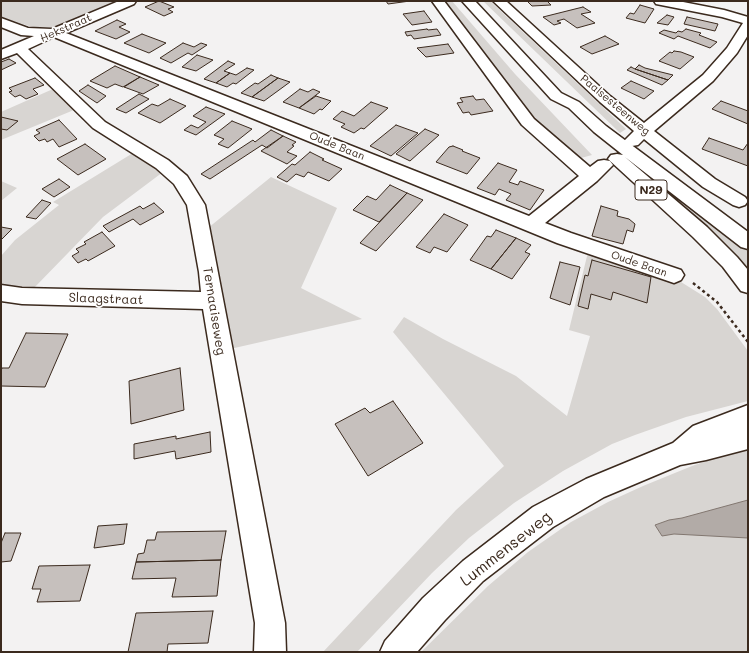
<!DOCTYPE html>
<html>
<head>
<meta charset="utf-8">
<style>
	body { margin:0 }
	#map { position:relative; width:749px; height:653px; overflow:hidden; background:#f3f2f2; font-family:Mali,sans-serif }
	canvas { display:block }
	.frame { position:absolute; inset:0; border:2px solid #3b2a1e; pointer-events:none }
</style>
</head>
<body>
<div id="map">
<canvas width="749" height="653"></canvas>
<div class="frame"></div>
</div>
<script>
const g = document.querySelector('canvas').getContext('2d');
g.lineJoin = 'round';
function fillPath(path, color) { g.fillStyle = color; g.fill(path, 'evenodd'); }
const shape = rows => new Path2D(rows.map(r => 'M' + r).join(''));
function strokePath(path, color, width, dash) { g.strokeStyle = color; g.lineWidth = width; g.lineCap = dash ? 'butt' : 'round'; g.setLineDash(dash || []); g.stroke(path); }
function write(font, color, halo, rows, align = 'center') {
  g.font = font + ' Mali,sans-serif'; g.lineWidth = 3.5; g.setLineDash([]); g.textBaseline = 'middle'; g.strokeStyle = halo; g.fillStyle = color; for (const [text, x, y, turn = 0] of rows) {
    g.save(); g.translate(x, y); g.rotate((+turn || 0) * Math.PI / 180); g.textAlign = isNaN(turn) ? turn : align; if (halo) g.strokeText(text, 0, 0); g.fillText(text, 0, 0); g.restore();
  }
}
const green = shape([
	[1,1,119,1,53,27,32,27,1,17],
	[442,1,452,1,515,74,592,155,581,158,569,152,541,130],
	[483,1,490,1,626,129,620,133],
	[53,89,74,110,1,140,1,112],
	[133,153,163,172,103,217,33,289,1,286,1,256,15,240,59,205,53,202],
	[649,172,748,247,748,275,641,176],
	[271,177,337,208,301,288,362,319,230,349,208,228],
	[1,181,17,188,1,201],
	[588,252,681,282,705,297,717,309,748,351,748,401,686,417,635,435,612,444,563,471,514,503,469,538,432,573,357,652,323,652,456,510,504,466,393,332,404,317,443,339,516,376,567,416,590,336,569,330],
	[748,447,748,652,421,652,488,586,528,552,571,522,608,502,643,486,692,466]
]);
const water = shape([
	[748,500,748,538,674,534,662,536,655,525,669,520,682,518,748,500]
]);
const building = shape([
	[159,1,174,7,168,9,173,12,164,16,145,7,159,1],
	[386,1,410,1,388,4,386,1],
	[527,1,547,1,551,5,532,6,527,1],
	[640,5,654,9,645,23,626,18,630,13,634,14,640,5],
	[583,7,591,12,581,14,595,23,577,28,564,19,557,21,561,23,554,25,543,17,583,7],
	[424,11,432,22,412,25,403,14,424,11],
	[667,15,674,17,668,25,657,23,667,15],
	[687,17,718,24,715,31,684,24,687,17],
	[117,20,126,24,119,27,130,32,116,39,95,31,117,20],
	[427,29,428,30,437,29,441,35,414,39,411,35,407,36,405,32,427,29],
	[686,29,701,33,699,35,717,42,710,48,678,36,674,39,659,33,664,30,676,33,678,31,682,32,686,29],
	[142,34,166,43,149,53,124,43,142,34],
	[605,36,619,44,592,54,580,47,605,36],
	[183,43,194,47,201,43,207,45,192,55,188,53,171,63,160,58,183,43],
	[448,44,454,53,426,57,417,48,448,44],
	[674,51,681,52,694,57,680,69,659,61,670,52,672,53,674,51],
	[197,55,213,60,196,71,182,67,197,55],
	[9,59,16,63,1,70,1,62,9,59],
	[228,61,235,64,224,71,230,73,216,83,204,79,228,61],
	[639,65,645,68,673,75,668,80,635,69,639,65],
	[115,66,140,77,123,87,115,84,107,88,90,81,115,66],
	[631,67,635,69,668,80,662,85,627,70,631,67],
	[247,68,254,70,236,84,233,83,227,87,216,83,230,73,236,75,247,68],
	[271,75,278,78,252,97,241,93,255,83,258,84,271,75],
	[140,77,159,85,143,94,124,87,140,77],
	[35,78,44,85,33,89,38,94,26,99,20,95,15,97,9,92,12,91,9,88,35,78],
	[278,78,290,82,264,101,252,97,278,78],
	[631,81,654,91,644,99,621,88,631,81],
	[88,85,106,96,97,103,79,91,88,85],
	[300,89,308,92,313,89,320,92,299,108,283,102,300,89],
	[139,94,149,99,126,113,116,109,139,94],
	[316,96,331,101,322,110,320,109,314,114,299,108,316,96],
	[473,96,476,100,484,99,493,111,471,115,469,112,463,113,457,103,463,102,460,98,473,96],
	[170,99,186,106,160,123,138,113,152,104,158,106,170,99],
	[721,101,748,111,748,124,712,109,721,101],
	[371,102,388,108,364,129,361,128,354,133,341,127,345,124,333,119,342,111,354,116,371,102],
	[206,107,225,114,196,135,184,130,191,125,198,128,206,122,193,116,206,107],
	[1,117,18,121,7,130,1,129,1,117],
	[59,120,77,139,59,147,53,139,47,142,45,139,39,141,34,136,40,133,36,130,59,120],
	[232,121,252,129,228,148,218,144,224,139,214,135,232,121],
	[396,125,418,133,391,156,370,146,396,125],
	[425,129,439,135,410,161,396,154,425,129],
	[271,130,283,136,267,148,262,145,210,179,201,174,253,140,255,142,271,130],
	[283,136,296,142,292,145,294,146,287,152,297,156,287,164,261,151,283,136],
	[709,138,743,150,748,143,748,166,702,149,709,138],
	[85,144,106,159,78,175,57,159,85,144],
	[453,146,463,150,462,151,480,158,467,174,436,162,449,147,453,146],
	[310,152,324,159,322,160,342,169,329,181,308,172,304,177,296,174,287,182,277,177,292,164,295,165,310,152],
	[498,163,517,170,509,182,518,185,520,181,544,190,530,210,506,200,511,194,499,189,495,195,477,188,498,163],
	[59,179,70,187,54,197,42,189,59,179],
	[390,185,407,193,379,222,353,210,367,196,376,200,390,185],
	[407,193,423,200,376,251,360,243,407,193],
	[42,200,51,203,36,219,26,217,42,200],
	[154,203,164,212,140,225,133,219,109,232,103,226,140,206,143,209,154,203],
	[601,206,618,211,617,216,629,219,635,224,633,232,627,230,623,244,592,236,601,206],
	[444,214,468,225,447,252,434,247,430,253,416,247,444,214],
	[1,227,12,229,1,240,1,227],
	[496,230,516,238,491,269,470,260,487,236,491,237,496,230],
	[102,232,115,246,88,261,86,259,78,263,72,256,79,252,76,249,86,244,84,242,102,232],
	[516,238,531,245,525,252,530,254,512,279,491,269,516,238],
	[592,260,651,277,647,303,613,292,611,300,591,294,588,309,578,306,585,275,588,276,592,260],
	[560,262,580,267,570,305,550,298,560,262],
	[26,333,68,334,45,387,1,386,1,371,2,368,9,368,26,333],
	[180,368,184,410,131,424,129,381,180,368],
	[393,401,423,443,368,476,335,424,365,408,370,413,393,401],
	[210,432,211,452,176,459,175,451,134,459,134,444,176,436,176,439,210,432],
	[127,524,124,544,94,548,98,526,127,524],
	[226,531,221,560,136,562,138,554,144,553,147,540,155,540,157,532,226,531],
	[5,533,21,533,11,561,1,562,1,543,5,533],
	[221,560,217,596,172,597,176,578,132,579,136,562,221,560],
	[90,565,80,601,37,602,41,589,32,589,39,566,90,565],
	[213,611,208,643,168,644,167,652,128,652,136,613,213,611]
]);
const path = shape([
	[693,283,717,302,748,342]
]);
const minor = shape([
	[119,1,136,1,134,4,66,33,529,216,579,176,522,125,432,1,444,1,534,119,590,167,598,161,604,160,610,161,613,165,597,181,545,223,571,233,681,270,684,275,681,280,674,283,557,243,54,37,28,49,105,122,168,160,187,176,205,205,285,623,286,652,254,652,255,623,203,309,22,304,1,301,1,285,22,288,201,292,199,272,187,205,174,184,156,168,93,128,17,53,1,59,1,50,34,36,21,35,1,27,1,18,28,28,52,29,119,1],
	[493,1,506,1,610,96,644,123,703,75,727,48,743,23,722,17,656,4,654,1,678,1,724,10,748,17,748,35,737,53,713,81,654,131,715,179,745,197,748,201,745,205,739,207,733,205,703,187,644,139,638,145,632,146,626,145,624,141,634,131,600,102,493,1]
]);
const secondary = shape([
	[748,405,748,449,706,460,680,465,604,497,553,527,483,581,445,620,417,652,380,652,385,641,423,598,463,561,533,507,586,479,673,443,693,426,748,405]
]);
const primary = shape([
	[462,1,475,1,561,93,579,102,606,126,748,232,748,249,741,247,625,157,707,227,737,257,748,270,748,293,741,291,723,267,693,237,608,159,611,155,617,154,623,155,594,132,569,108,551,99,462,1]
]);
const farStreetnames = [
	["Hekstraat",66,28,-24],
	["Paalsesteenweg",615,105,40],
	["Oude Baan",337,146,22],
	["Oude Baan",639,264,19]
];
const shields = [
	[651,190,32]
];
const shieldNames = [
	["N29",651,190]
];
const streetNames = [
	["Slaagstraat",106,299,2],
	["Ternaaiseweg",214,311,81]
];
const nearStreetnames = [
	["Lummenseweg",506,549,-38]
];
fillPath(green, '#d8d5d2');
fillPath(water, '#b2aba7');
strokePath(water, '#827770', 1);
fillPath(building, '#c6c0bd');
strokePath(building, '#3b2a1e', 1);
strokePath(minor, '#3b2a1e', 3);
strokePath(secondary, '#3b2a1e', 3);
strokePath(primary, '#3b2a1e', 3);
strokePath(path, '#3b2a1e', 2.5, [3, 3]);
fillPath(minor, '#fff');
fillPath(secondary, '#fff');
fillPath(primary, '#fff');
write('11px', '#3b2a1e', '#fff', farStreetnames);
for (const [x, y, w] of shields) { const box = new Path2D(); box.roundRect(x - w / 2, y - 10, w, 20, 3); g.fillStyle = '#fff'; g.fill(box); strokePath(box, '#3b2a1e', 1); }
write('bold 12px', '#3b2a1e', null, shieldNames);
write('13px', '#3b2a1e', '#fff', streetNames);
write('16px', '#3b2a1e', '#fff', nearStreetnames);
</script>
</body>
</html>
